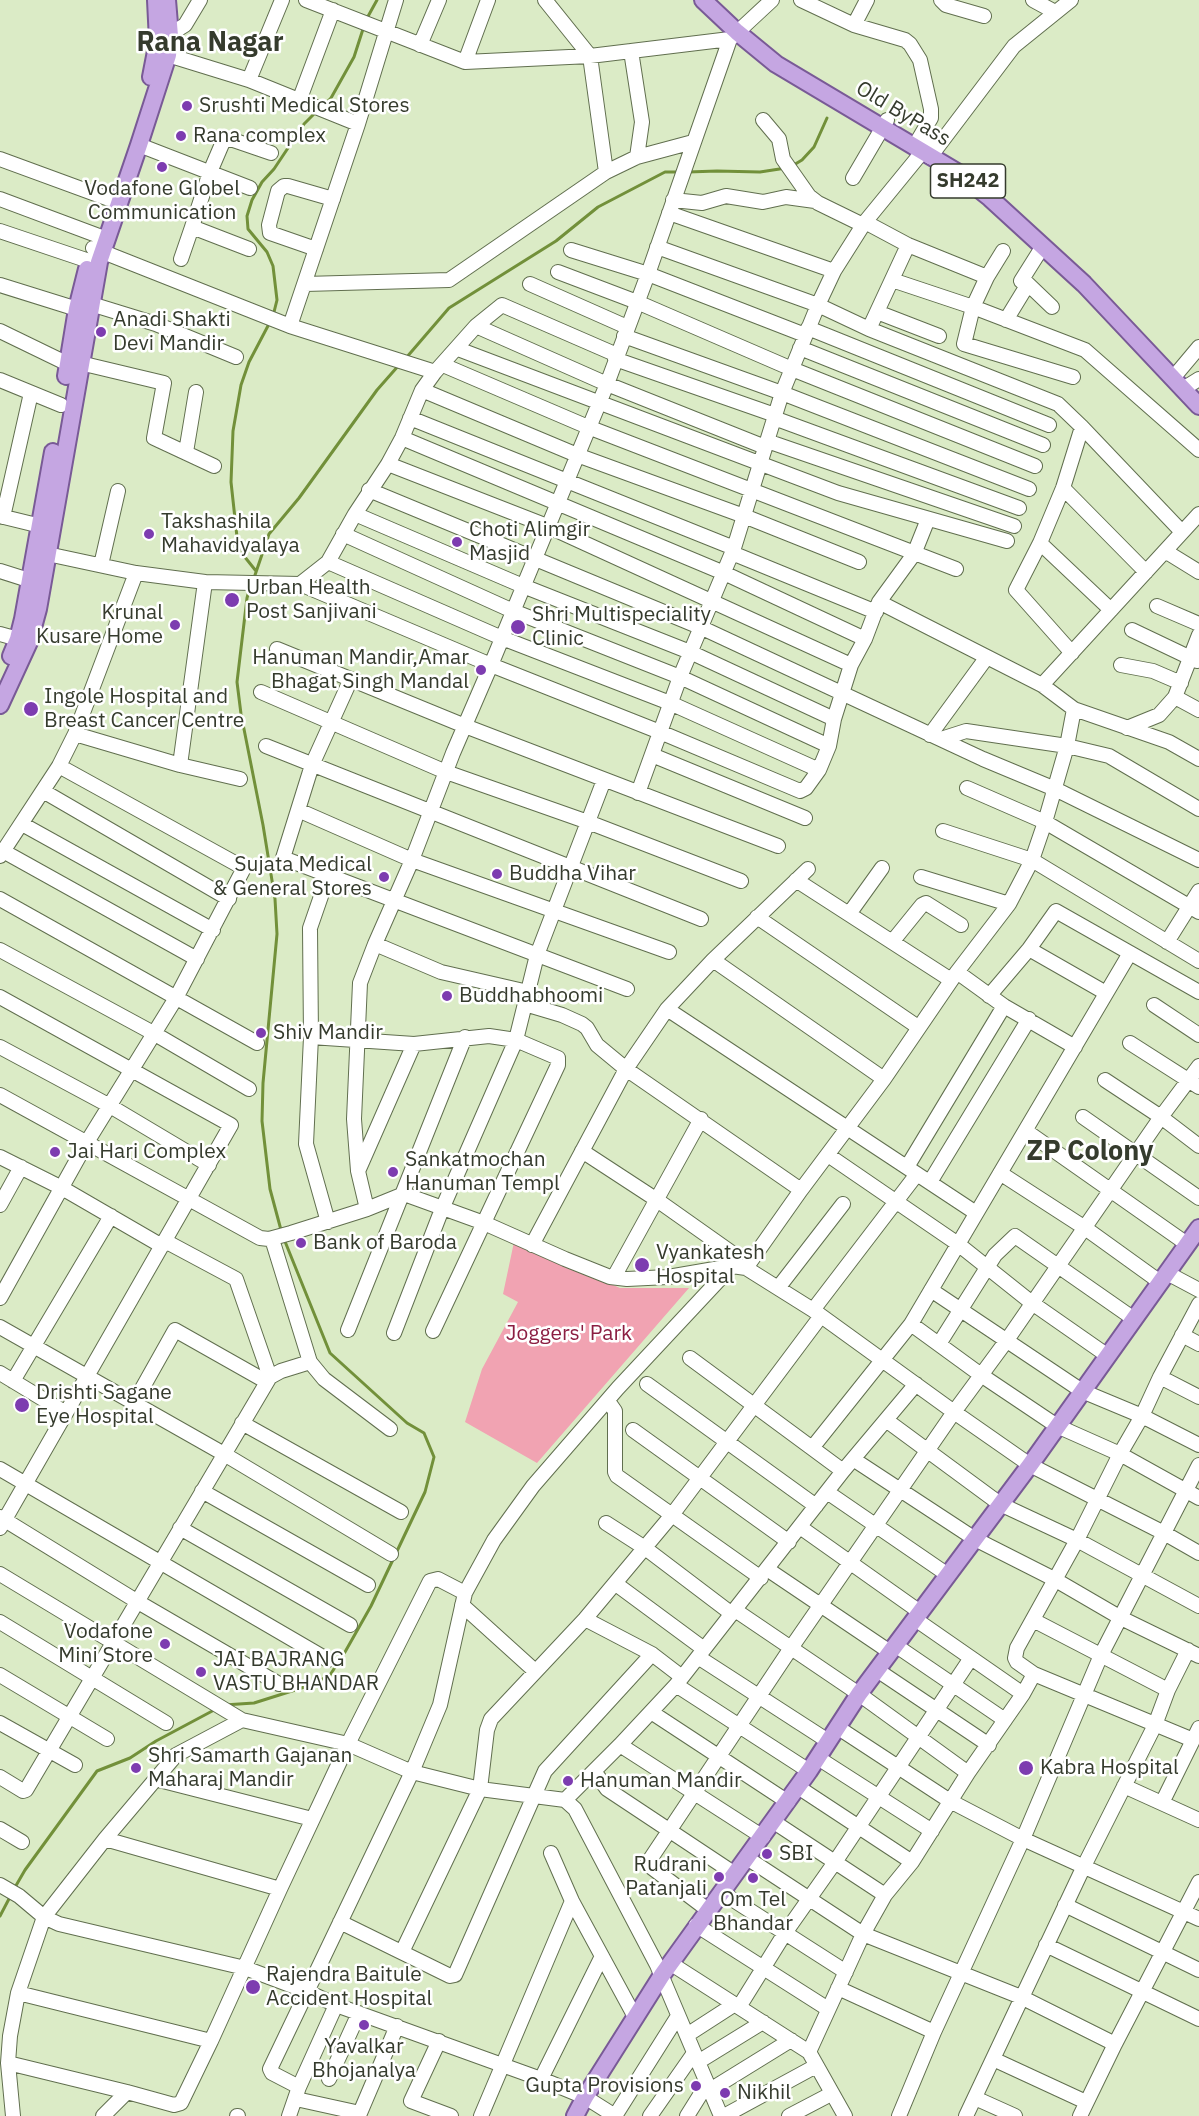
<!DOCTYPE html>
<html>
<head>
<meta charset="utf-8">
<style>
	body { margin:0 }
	canvas { display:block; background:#dbebc6 }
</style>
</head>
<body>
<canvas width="1199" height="2116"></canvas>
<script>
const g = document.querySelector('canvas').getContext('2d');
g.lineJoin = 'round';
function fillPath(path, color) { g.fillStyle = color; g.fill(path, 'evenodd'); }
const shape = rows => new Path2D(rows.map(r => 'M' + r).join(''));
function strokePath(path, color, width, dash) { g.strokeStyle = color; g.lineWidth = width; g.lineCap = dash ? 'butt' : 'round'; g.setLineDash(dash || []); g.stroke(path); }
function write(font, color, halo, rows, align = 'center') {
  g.font = font + ' "IBM Plex Sans",sans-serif'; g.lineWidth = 5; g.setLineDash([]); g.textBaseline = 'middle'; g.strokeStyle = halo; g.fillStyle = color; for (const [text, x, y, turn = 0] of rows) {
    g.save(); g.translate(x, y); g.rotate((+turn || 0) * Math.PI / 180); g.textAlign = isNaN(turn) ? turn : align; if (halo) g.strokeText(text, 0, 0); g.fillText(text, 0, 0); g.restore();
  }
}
const green = shape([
	[514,1242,620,1288,689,1288,537,1463,465,1422,482,1369,518,1302,503,1294]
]);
const stream = shape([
	[366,20,377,0],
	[324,105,331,98,354,57,364,26],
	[792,166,802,160,814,147,827,118],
	[688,172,717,171,760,172,786,168],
	[273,316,277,300,273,266,267,252,248,229,247,216,252,200,262,182,274,169,304,124,317,111],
	[406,358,449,308,556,241,598,207,665,172,678,172],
	[256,571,240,551,237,537,231,482,233,431,241,385,249,362,270,322],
	[254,578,269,534,299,498,377,390,399,365],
	[250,587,247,598,237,682,241,714,263,825,275,899,277,934,263,1083,262,1121,270,1189,281,1230],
	[224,1705,254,1703,311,1685,330,1675,345,1652,371,1606,425,1492,434,1457,424,1433,407,1423,330,1353,284,1239],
	[14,1889,25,1870,97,1771,130,1758,156,1741,216,1709],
	[0,1916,11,1895]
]);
const minor = shape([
	[306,0,465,62,590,56,730,39],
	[545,0,590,56,606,172],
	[801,0,854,25,905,40,910,44,920,60,931,109,931,118,914,147],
	[941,0,946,5,984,16],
	[1033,0,1055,12],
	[854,25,867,0],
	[162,39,185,25,200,0],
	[420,45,439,0],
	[631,51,642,122,637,157],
	[168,55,249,80,358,124],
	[465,62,488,0],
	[249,80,282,0],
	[299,101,333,10],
	[763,120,779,139,783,159,809,196,818,203,863,225],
	[139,145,250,188],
	[930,157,1014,46,1071,0],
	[0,159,109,199],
	[853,178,887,120],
	[0,199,107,239],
	[673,200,702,203,726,196,763,202,786,197,815,201],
	[669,213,834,271],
	[865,222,908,245,987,277],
	[0,231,89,261],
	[1043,246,1021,281,1028,284,1052,307],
	[657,247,818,305,869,329,1058,404,1082,427,1182,532],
	[93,248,290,326,435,372],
	[249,249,192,227,210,172,222,144,225,140,233,140,271,153],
	[316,249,270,233,269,225,278,191,284,186,288,186,333,199],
	[571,250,648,274,805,335],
	[1003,251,987,277,973,307,964,344,1073,377],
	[181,259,192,227],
	[558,272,637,302,792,369,1035,466],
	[892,280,973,307,1085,350,1199,450],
	[305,284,449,280,606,172,637,157,693,142],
	[530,284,627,327],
	[0,285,77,309],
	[91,304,156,324,236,357],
	[877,312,939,336],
	[1006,320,1028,284],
	[290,326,358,124,396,0],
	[476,326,607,384,765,447],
	[808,328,1049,425],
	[869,329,908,245],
	[0,331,68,364],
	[624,336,782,393,1029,489],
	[800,348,1043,445],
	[458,349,838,493,1007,541],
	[615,359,775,415],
	[80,363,164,383,154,438,214,466],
	[443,365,588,427,956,569],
	[1173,378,1199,347],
	[0,380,61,405],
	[1183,389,1199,379],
	[422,390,577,455,744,516,859,562],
	[410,418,734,548],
	[774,418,1019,508],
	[402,438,724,573,865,639],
	[767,441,1014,526],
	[186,452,196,392],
	[388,464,547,526,851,665],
	[1063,488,1146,572],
	[369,490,700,627,983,759,1055,789,1199,860],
	[355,514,523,586,690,652,834,719],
	[0,516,49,528],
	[3,517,31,393],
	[343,534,513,611,680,677,829,746],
	[1040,543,1111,610],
	[1165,551,1199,572],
	[38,552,136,573,205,582,300,584,491,665,660,732,800,791,806,788,819,770,829,746,834,719,851,665,865,639,879,602,914,554,928,519],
	[732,553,876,612],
	[328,562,502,638,670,703,819,770],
	[101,565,118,491],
	[0,571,38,583],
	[300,584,328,562,355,514,388,464,402,438,422,390,435,372,476,326,502,305,617,355],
	[879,602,1042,685,1074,709,1169,742,1199,759],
	[1157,606,1199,624],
	[1132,630,1197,661],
	[0,634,18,639],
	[277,649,465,726,778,846],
	[1072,653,1016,590,1040,543,1063,488,1082,427],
	[1121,665,1153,671,1181,683],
	[350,681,312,765,283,858,627,989],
	[1042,685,1199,514],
	[261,692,446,772,588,822,741,881],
	[1175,697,1199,710],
	[1127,728,1159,715,1175,697,1199,635],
	[75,734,180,765,240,779],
	[930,735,987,657],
	[941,739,966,731,1067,746,1109,756,1199,809],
	[266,746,701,919],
	[652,755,805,818],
	[180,765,205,582],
	[967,788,1045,822,1199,912],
	[43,791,229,899],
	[638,793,680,677,734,548,782,393,818,305,834,271,865,222,928,145],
	[298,810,412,860,669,952],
	[22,824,213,930],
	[943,831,1032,860,1199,961],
	[3,851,197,959],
	[0,856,59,766,75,734,136,573],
	[796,880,951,980],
	[0,899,257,1043],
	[1009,904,1032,860,1045,822,1067,746,1074,709],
	[849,914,882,868],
	[757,917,918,1027],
	[892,942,922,905,926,903,961,925],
	[1167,942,1199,891],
	[375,944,441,972,528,992],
	[1029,949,1106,993],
	[0,950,155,1034,249,1089],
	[713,960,884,1079],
	[957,972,1004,1006,1075,1047],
	[989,996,1029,949,1056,911,1199,992],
	[0,997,231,1125,0,1528],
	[525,1004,562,1015,582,1024,587,1028,597,1045,626,1069,801,1190],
	[1154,1005,1199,1035],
	[667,1009,976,1213],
	[311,1037,414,1044,489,1036,516,1040,558,1058,558,1065,433,1331],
	[1130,1043,1199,1087],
	[0,1047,110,1106,209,1165],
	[1105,1080,1161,1117,1199,1146],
	[0,1095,260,1238,269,1239,291,1233,367,1209,404,1194,484,1223,565,1259,610,1277,627,1279,668,1277,732,1266,746,1268,813,1310,954,1412,1030,1465,1164,1533,1199,1553],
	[1083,1117,1199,1198],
	[1026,1131,1187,1244],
	[582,1151,657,1200,732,1253,738,1266],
	[828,1155,958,1244,1032,1303,1108,1356],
	[0,1157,62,1188,162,1246],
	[907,1167,1004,1006],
	[359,1169,414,1044],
	[1000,1173,1085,1228,1160,1282],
	[930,1182,1029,1019],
	[0,1205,21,1167],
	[367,1209,358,1171,354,1119,360,983,375,944,412,860,453,753,491,665,607,384,648,274,730,39,772,0],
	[328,1222,306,1144,311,1037,310,928,328,876],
	[165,1241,236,1279,270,1377],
	[532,1245,626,1069,667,1009,713,960,808,869],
	[746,1268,801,1190,884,1079,957,972,1009,904,921,877],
	[1167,1273,1199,1290],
	[614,1277,701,1119],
	[778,1288,843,1204],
	[931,1290,1082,1391,1142,1416,1199,1445],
	[0,1298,87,1142,176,998,243,870,242,867,59,766],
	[813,1310,917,1174],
	[911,1324,981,1375,1057,1426,1120,1454,1199,1498],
	[0,1327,224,1454,391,1554],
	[348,1330,465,1037],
	[394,1333,442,1209,516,1040,537,955,604,780],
	[1182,1335,1199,1344],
	[939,1344,995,1255,1015,1236,1134,1319],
	[690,1358,843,1471],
	[310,1362,324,1379,390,1429],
	[0,1373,66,1413],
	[1160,1377,1199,1397],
	[13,1381,111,1216],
	[647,1384,816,1506],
	[608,1401,615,1411,615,1472,617,1476,761,1578],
	[134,1403,175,1330,267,1382],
	[886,1420,1000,1504,1077,1540,1199,1606],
	[242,1423,401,1512],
	[633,1430,789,1542],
	[812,1448,911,1324,1130,953],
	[853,1459,975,1539,1054,1579,1121,1618,1199,1656],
	[0,1469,328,1660],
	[202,1491,368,1585],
	[827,1492,948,1575],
	[0,1517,138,1602,279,1684],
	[606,1523,645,1548,732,1614],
	[800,1527,920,1612],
	[180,1528,350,1625],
	[767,1569,890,1652],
	[0,1574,242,1720,348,1744,412,1772,480,1789,565,1800,575,1809,657,1965,721,2116],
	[616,1584,704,1649],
	[462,1605,535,1671],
	[735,1610,859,1694,968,1773],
	[585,1619,652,1654,682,1677],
	[915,1619,1023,1694],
	[1033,1620,1168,1690],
	[0,1622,166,1723],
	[895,1645,1005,1720],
	[698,1657,828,1741],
	[877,1670,989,1745],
	[0,1675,107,1739],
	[676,1685,809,1771],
	[651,1712,788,1802],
	[0,1723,75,1765],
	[837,1727,950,1801,1023,1839,1199,1919],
	[1193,1740,1034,1674,1017,1662,1015,1658,1017,1648,1077,1540,1120,1454,1142,1416,1160,1377,1199,1304],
	[620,1745,763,1837],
	[818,1758,932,1831],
	[594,1771,607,1789,735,1874],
	[0,1777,23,1791,26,1790,270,1377,281,1371,310,1362,272,1239],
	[155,1779,312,1819],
	[1124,1786,1199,1820],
	[798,1787,912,1862],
	[565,1800,620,1745,676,1685,843,1471,916,1384],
	[1162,1803,1199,1728],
	[774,1822,885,1895],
	[0,1829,22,1842],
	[105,1839,280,1889],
	[551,1853,572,1901,635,2017],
	[747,1858,863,1934,1021,1997,1115,2044],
	[0,1885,19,1896,44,1917,59,1924,245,1968,306,1991,336,2005,541,2079,585,2097,615,2116],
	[721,1892,846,1972],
	[1065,1905,1199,1970],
	[708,1910,647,1864,791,1648,954,1412,1007,1340,1161,1117,1199,1066],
	[340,1922,450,1976,455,1975,545,1771,652,1654],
	[696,1925,828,2009],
	[1046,1945,1199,2019],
	[402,1952,480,1789,487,1730,491,1719,585,1619,672,1515,821,1316],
	[670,1963,809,2052,845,2116],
	[838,1988,934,2032],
	[18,1993,211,2041],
	[739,2007,785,1933,835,1862,971,1658],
	[687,2035,735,2004],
	[439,2041,411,2101,451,2116],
	[809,2052,863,1934,885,1895,912,1862,968,1773,1023,1694,1034,1674],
	[993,2059,1086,2102],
	[698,2062,763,2022],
	[8,2063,127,2092,174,2105,181,2103,211,2041,280,1889,348,1744,430,1581,438,1579,465,1593],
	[329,2079,359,2013],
	[541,2079,602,1956],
	[299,2087,336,2005],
	[710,2090,791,2040],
	[975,2098,1015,2116],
	[296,2099,360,2113,397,2026],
	[13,2116,8,2063,10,2036,18,1993,44,1917,105,1839,176,1755,242,1720],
	[103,2116,127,2092],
	[237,2116,238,2116],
	[289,2116,299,2087,272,2073,270,2069,412,1772,440,1705,465,1593,494,1540,533,1486,618,1388,732,1266],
	[481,2116,572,1901],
	[615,2116,678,2016],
	[650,2116,694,2053],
	[687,2116,707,2084],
	[724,2116,816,2066],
	[789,2116,831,2094],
	[899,2116,934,2032,1023,1839,1101,1655,1199,1465],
	[966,2116,1084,1866,1155,1725,1168,1690,1188,1650],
	[1080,2116,1115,2044,1199,1882]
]);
const major = shape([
	[703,0,737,32,776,64,957,172,990,198,1084,284,1199,406],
	[151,77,158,41,156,0],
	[66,376,77,309,87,269],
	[11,656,18,639,23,619,53,452],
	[0,705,29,642,38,609,99,262,139,145,168,55,170,36,167,0],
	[575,2116,585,2097,662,1975,809,1771,859,1694,1030,1465,1199,1228]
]);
const markers = [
	[187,106,6,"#7d3cb0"],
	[181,136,6,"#7d3cb0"],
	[162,167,6,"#7d3cb0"],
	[101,332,6,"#7d3cb0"],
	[149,534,6,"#7d3cb0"],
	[457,542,6,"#7d3cb0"],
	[232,600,8,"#7d3cb0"],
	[175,625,6,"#7d3cb0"],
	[518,627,8,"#7d3cb0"],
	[481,670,6,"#7d3cb0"],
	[31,709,8,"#7d3cb0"],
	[497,874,6,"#7d3cb0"],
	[384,877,6,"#7d3cb0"],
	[447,996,6,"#7d3cb0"],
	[261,1033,6,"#7d3cb0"],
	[55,1152,6,"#7d3cb0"],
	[393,1172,6,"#7d3cb0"],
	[301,1243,6,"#7d3cb0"],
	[642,1265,8,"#7d3cb0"],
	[22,1405,8,"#7d3cb0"],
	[165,1644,6,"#7d3cb0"],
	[201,1672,6,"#7d3cb0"],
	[136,1768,6,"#7d3cb0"],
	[1026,1768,8,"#7d3cb0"],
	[568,1781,6,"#7d3cb0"],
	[767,1854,6,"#7d3cb0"],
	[719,1877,6,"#7d3cb0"],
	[753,1878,6,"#7d3cb0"],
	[253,1987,8,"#7d3cb0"],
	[364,2025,6,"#7d3cb0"],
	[696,2086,6,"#7d3cb0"],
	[725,2093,6,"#7d3cb0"]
];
const shields = [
	[968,181,75]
];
const shieldNames = [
	["SH242",968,181]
];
const poiNames = [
	["Srushti Medical Stores",199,106],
	["Rana complex",193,136],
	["Vodafone Globel",162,189,"center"],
	["Communication",162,213,"center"],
	["Anadi Shakti",113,320],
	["Devi Mandir",113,344],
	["Takshashila",161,522],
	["Mahavidyalaya",161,546],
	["Choti Alimgir",469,530],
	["Masjid",469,554],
	["Urban Health",246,588],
	["Post Sanjivani",246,612],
	["Krunal",163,613,"right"],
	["Kusare Home",163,637,"right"],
	["Shri Multispeciality",532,615],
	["Clinic",532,639],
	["Hanuman Mandir,Amar",469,658,"right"],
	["Bhagat Singh Mandal",469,682,"right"],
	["Ingole Hospital and",44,697],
	["Breast Cancer Centre",44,721],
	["Sujata Medical",372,865,"right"],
	["& General Stores",372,889,"right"],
	["Buddha Vihar",509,874],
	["Buddhabhoomi",459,996],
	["Shiv Mandir",273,1033],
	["Jai Hari Complex",67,1152],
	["Sankatmochan",405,1160],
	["Hanuman Templ",405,1184],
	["Bank of Baroda",313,1243],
	["Vyankatesh",656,1253],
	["Hospital",656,1277],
	["Drishti Sagane",36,1393],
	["Eye Hospital",36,1417],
	["Vodafone",153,1632,"right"],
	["Mini Store",153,1656,"right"],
	["JAI BAJRANG",213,1660],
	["VASTU BHANDAR",213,1684],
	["Shri Samarth Gajanan",148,1756],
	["Maharaj Mandir",148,1780],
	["Kabra Hospital",1040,1768],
	["Hanuman Mandir",580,1781],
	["SBI",779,1854],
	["Rudrani",707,1865,"right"],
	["Patanjali",707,1889,"right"],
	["Om Tel",753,1900,"center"],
	["Bhandar",753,1924,"center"],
	["Rajendra Baitule",266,1975],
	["Accident Hospital",266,1999],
	["Yavalkar",364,2047,"center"],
	["Bhojanalya",364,2071,"center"],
	["Gupta Provisions",684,2086,"right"],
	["Nikhil",737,2093]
];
const streetNames = [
	["Old ByPass",903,114,31]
];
const parkNames = [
	["Joggers' Park",569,1334]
];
const districtNames = [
	["Rana Nagar",210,43],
	["ZP Colony",1090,1152]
];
fillPath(green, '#f1a3b2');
strokePath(stream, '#72903a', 3);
strokePath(minor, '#616f4f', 16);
strokePath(major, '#795a96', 20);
strokePath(minor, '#fff', 14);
strokePath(major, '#c5a6e2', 16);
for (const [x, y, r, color] of markers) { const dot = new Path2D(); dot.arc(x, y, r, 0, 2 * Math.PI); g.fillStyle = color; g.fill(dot); strokePath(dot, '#fff', 2); }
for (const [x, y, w] of shields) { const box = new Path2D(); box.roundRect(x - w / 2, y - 17, w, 34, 4.5); g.fillStyle = '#fff'; g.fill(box); strokePath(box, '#353b2d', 1.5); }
write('bold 20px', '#353b2d', null, shieldNames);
write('21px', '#353b2d', '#fff', poiNames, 'left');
write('21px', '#353b2d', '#fff', streetNames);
write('21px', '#8b1e42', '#fff', parkNames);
write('bold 27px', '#353b2d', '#fff', districtNames);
</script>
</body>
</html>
